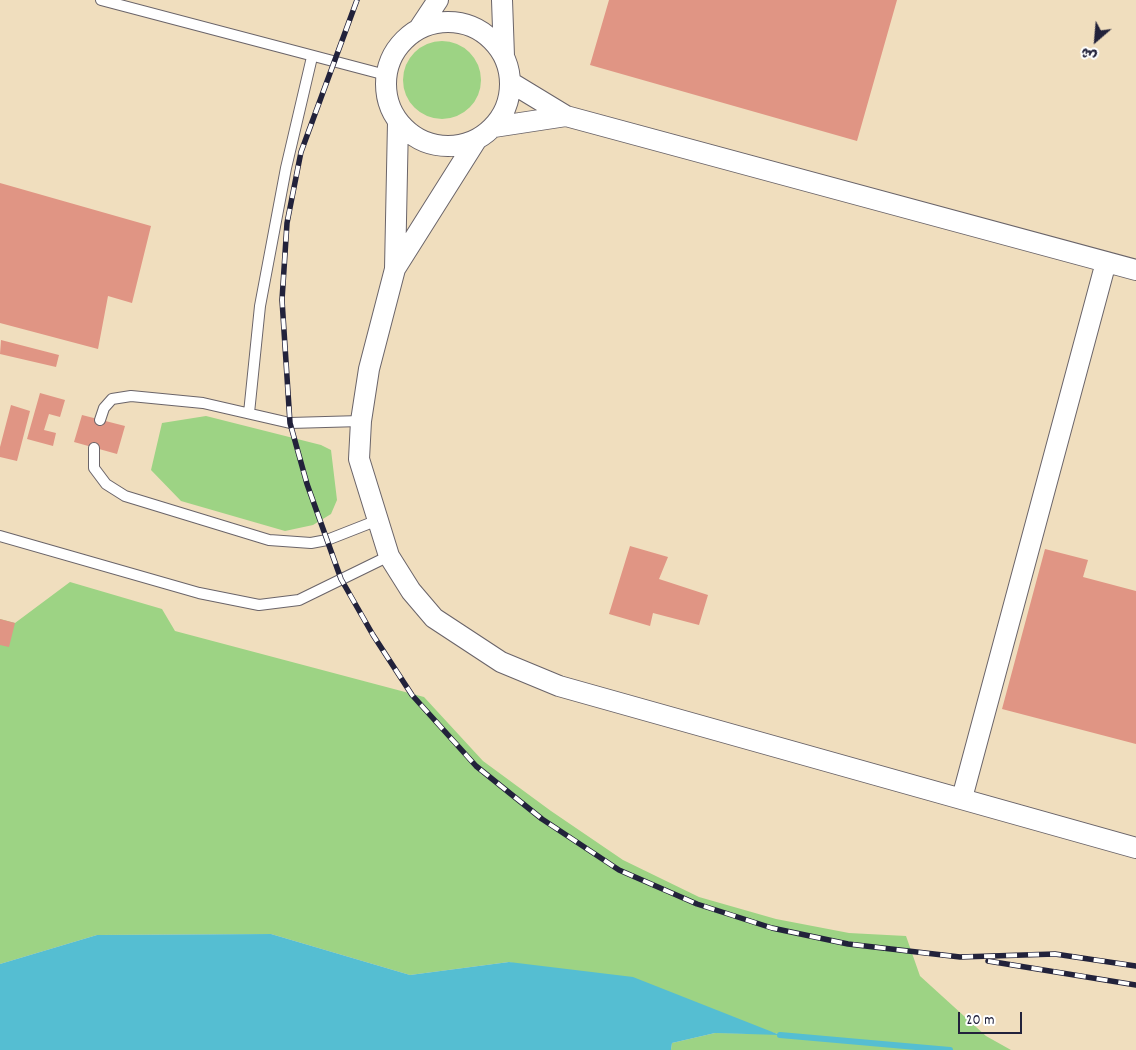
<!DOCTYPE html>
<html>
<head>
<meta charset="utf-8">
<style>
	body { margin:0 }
	#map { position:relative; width:1136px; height:1050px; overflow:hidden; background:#f0debe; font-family:Dekko,"Playpen Sans Arabic",sans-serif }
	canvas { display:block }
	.north { position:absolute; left:1071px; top:15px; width:50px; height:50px; -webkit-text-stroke:4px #fff; paint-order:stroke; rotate:207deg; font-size:14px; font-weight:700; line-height:20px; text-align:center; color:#22223b }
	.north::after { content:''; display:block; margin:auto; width:18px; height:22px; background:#22223b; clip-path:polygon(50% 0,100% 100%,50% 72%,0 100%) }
	.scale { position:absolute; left:958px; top:1012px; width:64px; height:22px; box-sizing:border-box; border:2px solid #22223b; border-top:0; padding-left:6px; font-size:15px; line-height:18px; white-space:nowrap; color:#22223b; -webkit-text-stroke:4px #fff; paint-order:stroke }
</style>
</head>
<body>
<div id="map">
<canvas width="1136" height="1050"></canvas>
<div class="north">ش</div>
<div class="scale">20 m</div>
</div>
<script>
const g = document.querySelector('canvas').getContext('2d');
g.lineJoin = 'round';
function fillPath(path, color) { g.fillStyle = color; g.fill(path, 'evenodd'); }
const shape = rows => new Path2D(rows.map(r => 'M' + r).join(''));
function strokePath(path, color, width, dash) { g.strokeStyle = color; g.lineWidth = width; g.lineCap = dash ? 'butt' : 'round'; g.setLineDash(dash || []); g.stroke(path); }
const green = shape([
	'403 80a39 39 0 1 1 78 0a39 39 0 1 1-78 0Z',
	[206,416,321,445,331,450,337,500,331,514,313,525,285,531,181,501,151,470,162,423],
	[70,582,162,609,175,631,424,697,483,761,551,811,623,860,699,897,776,919,849,933,906,936,920,976,986,1036,1011,1050,671,1050,672,1043,715,1033,778,1034,509,962,410,975,271,934,97,935,0,964,0,619,15,623]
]);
const water = shape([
	[271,934,410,975,509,962,633,977,780,1035,715,1033,672,1043,671,1050,0,1050,0,964,97,935]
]);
const stream = shape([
	[780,1035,950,1050]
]);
const building = shape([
	[609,0,897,0,857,141,590,65],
	[0,183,151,226,132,303,108,296,98,349,0,323],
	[1,340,59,355,56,367,0,354],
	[40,393,65,400,60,417,49,414,44,430,56,433,53,446,27,439],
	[11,405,30,411,17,461,0,457,0,447],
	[82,415,125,426,117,454,74,442],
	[630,546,668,557,659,579,708,595,699,625,653,613,650,626,609,614],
	[1045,549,1088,560,1083,577,1136,591,1136,744,1002,709],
	[0,619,15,623,9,647,0,645]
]);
const service = shape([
	[101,0,386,75],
	[249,413,260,306,286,168,312,57],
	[100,420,104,408,112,399,131,396,203,403,290,423,361,421],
	[94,448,94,468,106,484,125,496,269,540,311,543,327,540,378,520],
	[0,536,199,593,259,605,299,600,389,556]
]);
const minor = shape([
	[502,0,504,56],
	'386 84a62 62 0 1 1 124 0a62 62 0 1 1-124 0Z',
	[420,27,438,0],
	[566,116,1136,270],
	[398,122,395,269,477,139],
	[494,127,566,116,510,82],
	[395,269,369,369,361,421,359,459,389,556,411,591,434,618,501,662,559,686,1136,848],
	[962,798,1106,262]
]);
const rail = shape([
	[357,0,301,152,287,223,282,300,290,423,307,484,341,579,373,635,412,695,476,766,542,819,619,870,697,904,772,928,848,944,960,957,1055,954,1136,966],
	[988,961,1136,985]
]);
fillPath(green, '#9dd384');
fillPath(water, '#55bed2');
strokePath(stream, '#55bed2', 6);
fillPath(building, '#e09584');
strokePath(service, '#6a6469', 12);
strokePath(minor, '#6a6469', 22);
strokePath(service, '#fff', 10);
strokePath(minor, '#fff', 20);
strokePath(rail, '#22223b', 5.5);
strokePath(rail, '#fff', 4, [11]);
</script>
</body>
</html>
